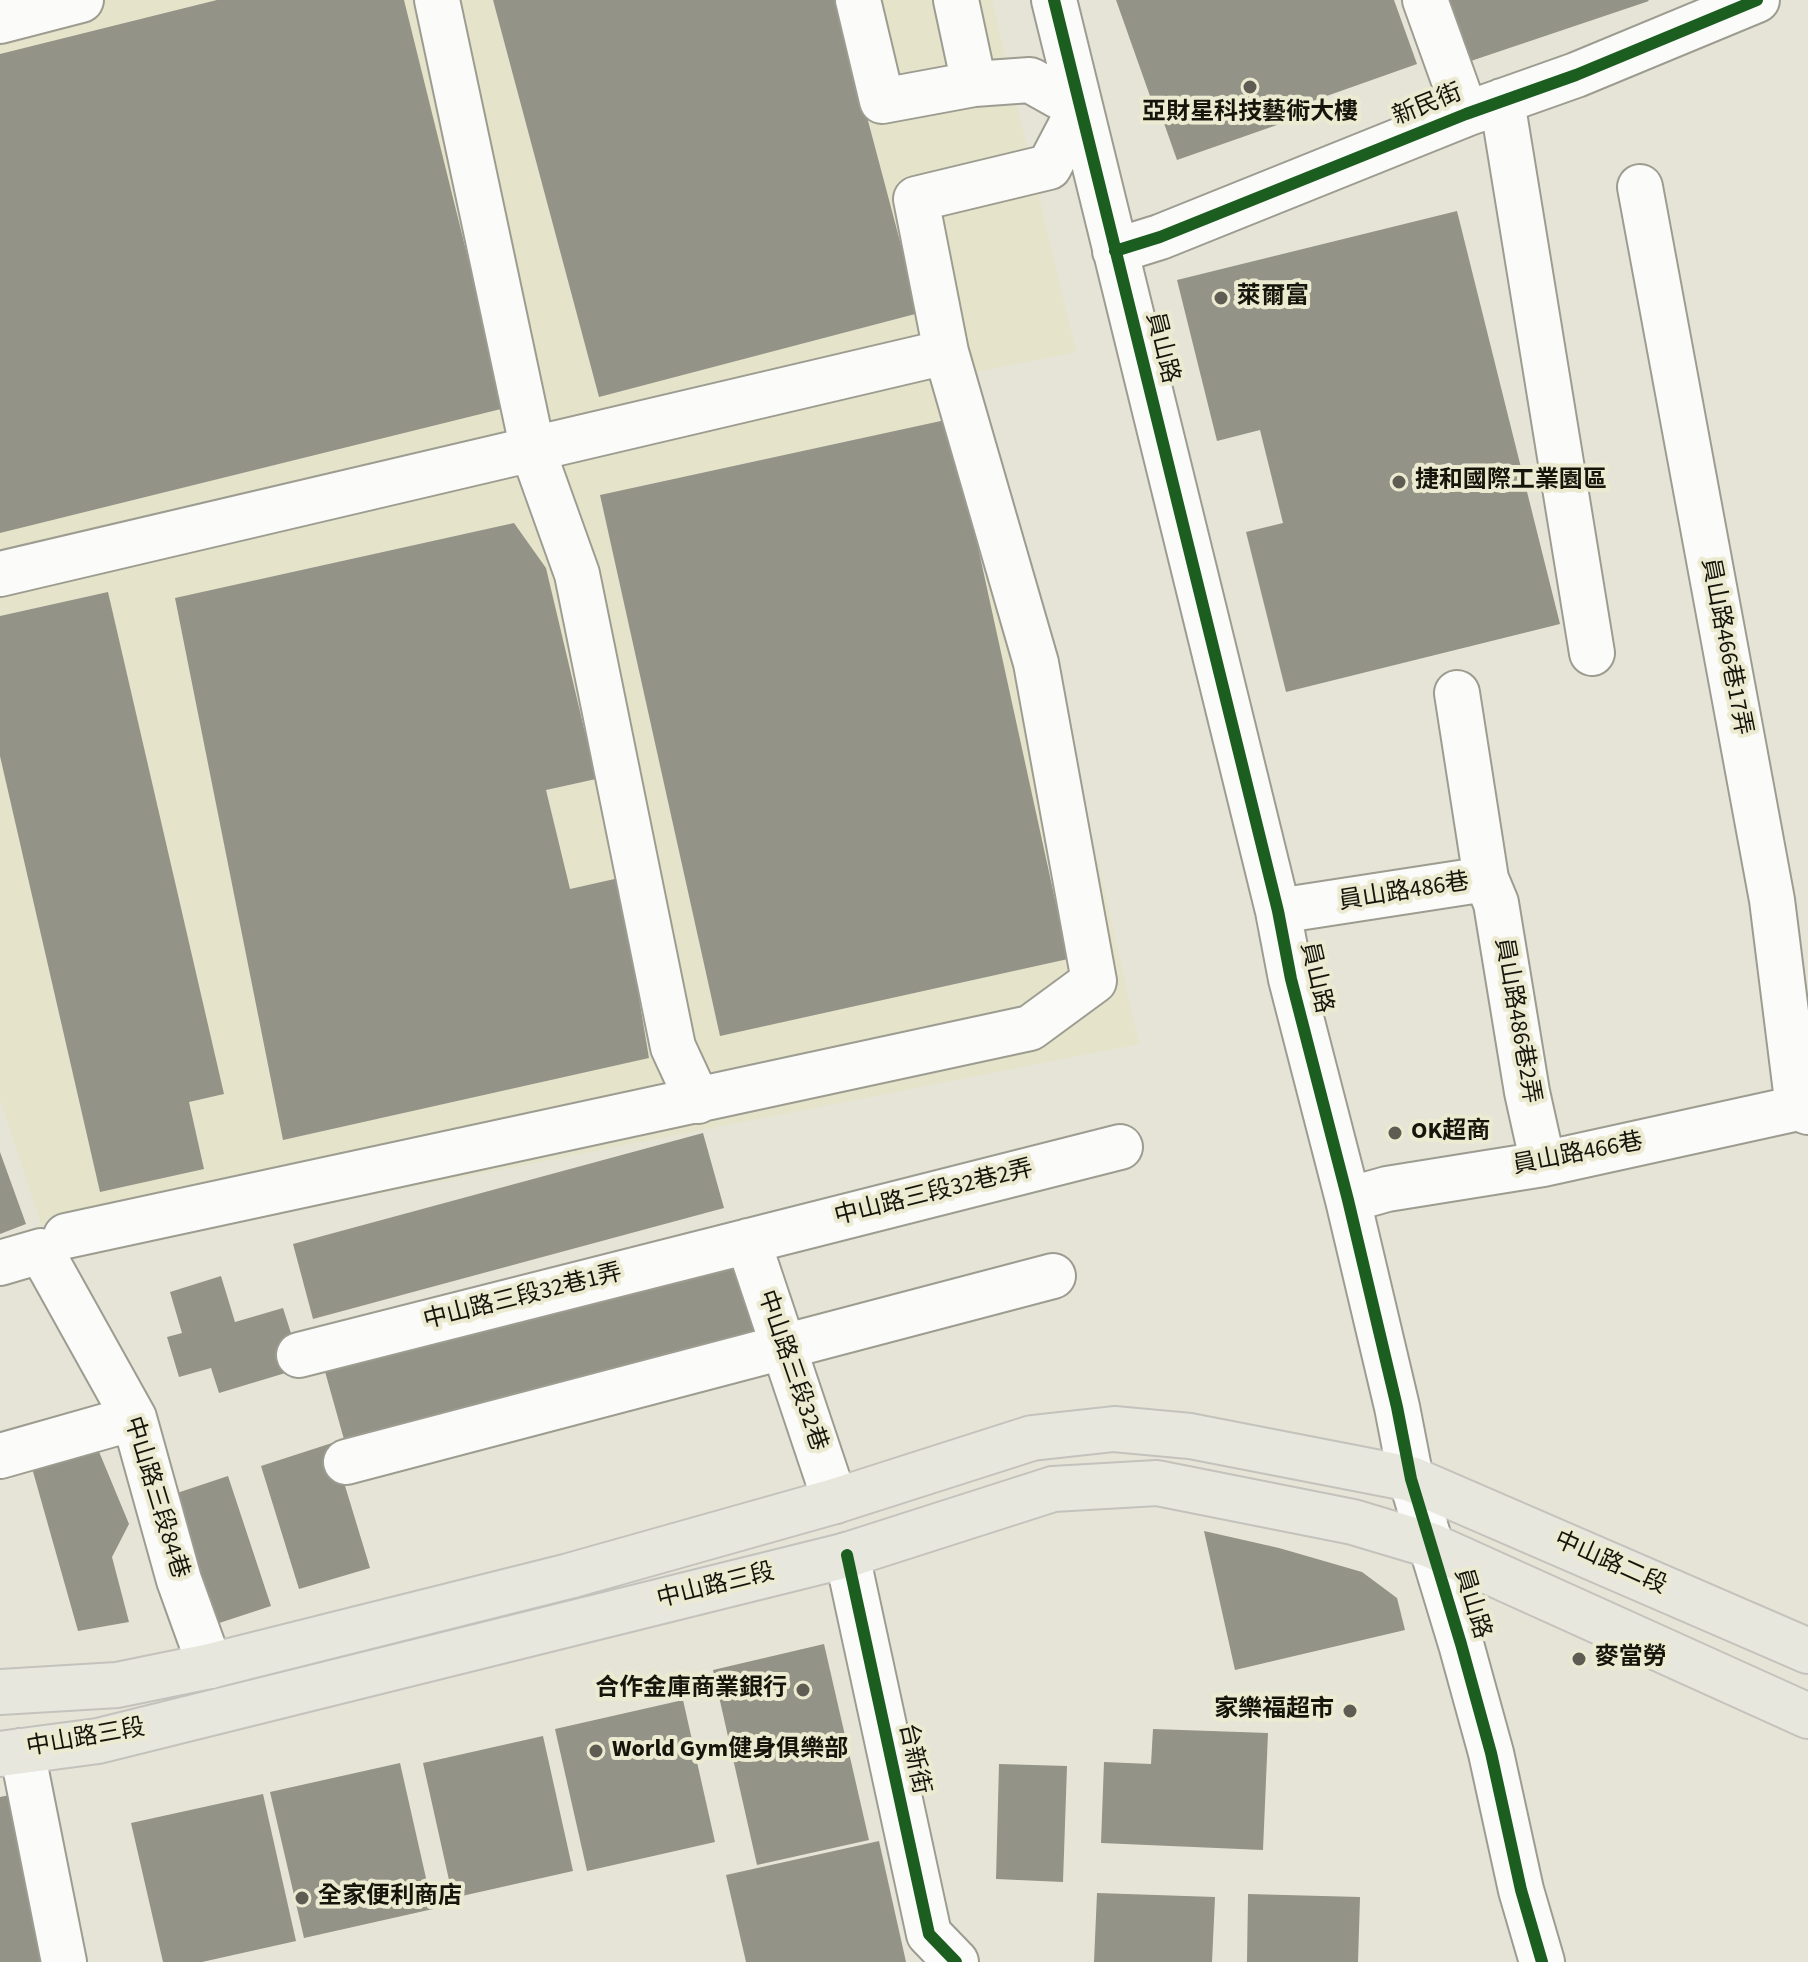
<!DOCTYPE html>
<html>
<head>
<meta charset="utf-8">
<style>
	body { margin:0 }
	canvas { display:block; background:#e6e4d6 }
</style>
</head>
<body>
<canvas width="1808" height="1962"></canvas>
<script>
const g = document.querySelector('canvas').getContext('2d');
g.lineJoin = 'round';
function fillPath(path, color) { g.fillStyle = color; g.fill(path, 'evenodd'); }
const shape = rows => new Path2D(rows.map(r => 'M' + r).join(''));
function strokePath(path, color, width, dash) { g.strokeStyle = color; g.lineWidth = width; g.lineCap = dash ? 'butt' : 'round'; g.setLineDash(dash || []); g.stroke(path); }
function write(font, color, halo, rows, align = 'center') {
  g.font = font + ' "Source Sans 3","Noto Sans TC",sans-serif'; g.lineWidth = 8; g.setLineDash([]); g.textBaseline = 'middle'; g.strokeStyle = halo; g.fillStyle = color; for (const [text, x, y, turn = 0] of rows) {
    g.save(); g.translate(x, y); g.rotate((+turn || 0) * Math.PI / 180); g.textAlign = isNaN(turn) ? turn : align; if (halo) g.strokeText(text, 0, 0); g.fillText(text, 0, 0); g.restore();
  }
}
const built = shape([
	[0,0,992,0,1076,352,966,374,1065,714,1139,1044,52,1258,0,1100]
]);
const building = shape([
	[217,0,404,0,505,408,0,533,0,54],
	[493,0,836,0,919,313,599,397],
	[1116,0,1394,0,1417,64,1290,109,1294,119,1177,160,1160,112,1156,113],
	[1433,0,1648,0,1649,1,1456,66],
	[1457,211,1560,624,1286,692,1246,532,1283,523,1260,430,1217,441,1177,280],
	[950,419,1068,959,720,1036,600,495],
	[514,523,546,568,596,779,546,790,570,889,619,878,649,1058,283,1140,175,598],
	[108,592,224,1094,189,1102,204,1169,100,1192,0,756,0,616],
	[703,1133,724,1208,313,1319,293,1244],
	[0,1152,26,1224,0,1234],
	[735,1256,755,1331,345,1443,324,1368],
	[221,1276,235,1322,283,1308,302,1368,219,1393,211,1368,179,1377,167,1337,182,1333,170,1292],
	[95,1442,129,1524,112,1557,129,1622,78,1631,30,1461],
	[332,1443,370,1568,299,1589,261,1466],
	[228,1476,271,1606,204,1628,162,1498],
	[1204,1531,1279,1548,1362,1572,1397,1598,1405,1630,1235,1670],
	[824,1644,869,1840,757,1865,713,1670],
	[683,1700,715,1842,587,1871,555,1729],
	[1153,1729,1268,1733,1263,1850,1101,1843,1104,1762,1151,1764],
	[543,1736,573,1871,453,1898,423,1763],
	[400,1763,433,1909,304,1938,270,1792],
	[999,1764,1067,1766,1063,1882,996,1879],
	[25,1792,60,1962,0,1962,0,1797],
	[263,1794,296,1941,202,1962,163,1962,131,1823],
	[879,1841,906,1962,746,1962,726,1875],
	[1097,1893,1215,1897,1212,1962,1094,1962],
	[1248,1894,1360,1897,1358,1962,1247,1962]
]);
const minor = shape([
	[437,0,533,451,577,574,673,1047,698,1101],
	[956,0,974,84],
	[1054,0,1278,911,1291,979,1348,1200,1397,1407,1411,1479,1461,1644,1491,1753,1521,1890,1542,1962],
	[1425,0,1466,114],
	[0,21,81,0],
	[1502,101,1592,653],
	[1640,187,1772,900,1798,1108],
	[1115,251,1160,237,1466,114,1576,75,1757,0],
	[0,574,946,352,916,199,1049,167,1080,108,1030,80,974,84,882,101,858,0],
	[1486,879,1496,903,1527,1092,1543,1164],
	[1278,911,1486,879,1457,693],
	[1348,1200,1387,1189,1543,1164,1798,1108,1808,1112],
	[66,1236,1030,1028,1094,981,1036,663,946,352],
	[748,1241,835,1501],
	[0,1263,41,1251,134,1418,179,1580,210,1666],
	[299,1355,1120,1147],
	[0,1456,134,1418],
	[346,1462,1053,1276],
	[847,1555,929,1934,956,1962],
	[22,1751,64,1962]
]);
const major = shape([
	[0,1692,117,1685,210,1666,569,1576,835,1501,1032,1438,1114,1429,1190,1436,1411,1479,1808,1651],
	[0,1754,98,1741,847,1555,1053,1489,1157,1483,1353,1522,1430,1545,1808,1716]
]);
const cycleway = shape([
	[1054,0,1278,911,1291,979,1348,1200,1397,1407,1411,1479,1461,1644,1491,1753,1521,1890,1542,1962],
	[1115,251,1160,237,1466,114,1576,75,1757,0],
	[847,1555,929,1934,956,1962]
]);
const markers = [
	[1250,87,8,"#5f5d53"],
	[1221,298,8,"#5f5d53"],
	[1399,482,8,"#5f5d53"],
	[1395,1133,8,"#5f5d53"],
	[1579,1659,8,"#5f5d53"],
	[803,1690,8,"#5f5d53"],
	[1350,1711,8,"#5f5d53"],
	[596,1751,8,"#5f5d53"],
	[302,1898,8,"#5f5d53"]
];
const streetNames = [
	["新民街",1428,106,-22],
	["員山路",1161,348,76],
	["員山路466巷17弄",1725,647,79],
	["員山路486巷",1404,893,-9],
	["員山路",1315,978,77],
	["員山路486巷2弄",1516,1021,80],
	["員山路466巷",1578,1155,-11],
	["中山路三段32巷2弄",934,1194,-14],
	["中山路三段32巷1弄",523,1298,-14],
	["中山路三段32巷",791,1371,71],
	["中山路三段84巷",155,1498,73],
	["中山路二段",1610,1564,24],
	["中山路三段",716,1587,-14],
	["員山路",1471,1604,73],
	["中山路三段",86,1739,-10],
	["台新街",913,1759,78]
];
const poiNames = [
	["亞財星科技藝術大樓",1250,114,"center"],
	["萊爾富",1237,298],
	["捷和國際工業園區",1415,482],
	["OK超商",1411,1133],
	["麥當勞",1595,1659],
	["合作金庫商業銀行",787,1690,"right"],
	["家樂福超市",1334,1711,"right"],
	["World Gym健身俱樂部",612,1751],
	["全家便利商店",318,1898]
];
fillPath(built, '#e5e3ca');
fillPath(building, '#949388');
strokePath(minor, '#9d9c91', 48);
strokePath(major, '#c3c2bc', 48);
strokePath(minor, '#fbfbf9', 44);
strokePath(major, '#e8e7de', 44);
strokePath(cycleway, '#1b5e20', 12);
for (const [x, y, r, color] of markers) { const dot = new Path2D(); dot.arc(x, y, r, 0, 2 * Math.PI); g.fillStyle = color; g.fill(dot); strokePath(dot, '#ecead0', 3); }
write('24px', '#16150c', '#ecead0', streetNames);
write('bold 24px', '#16150c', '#ecead0', poiNames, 'left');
</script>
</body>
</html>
